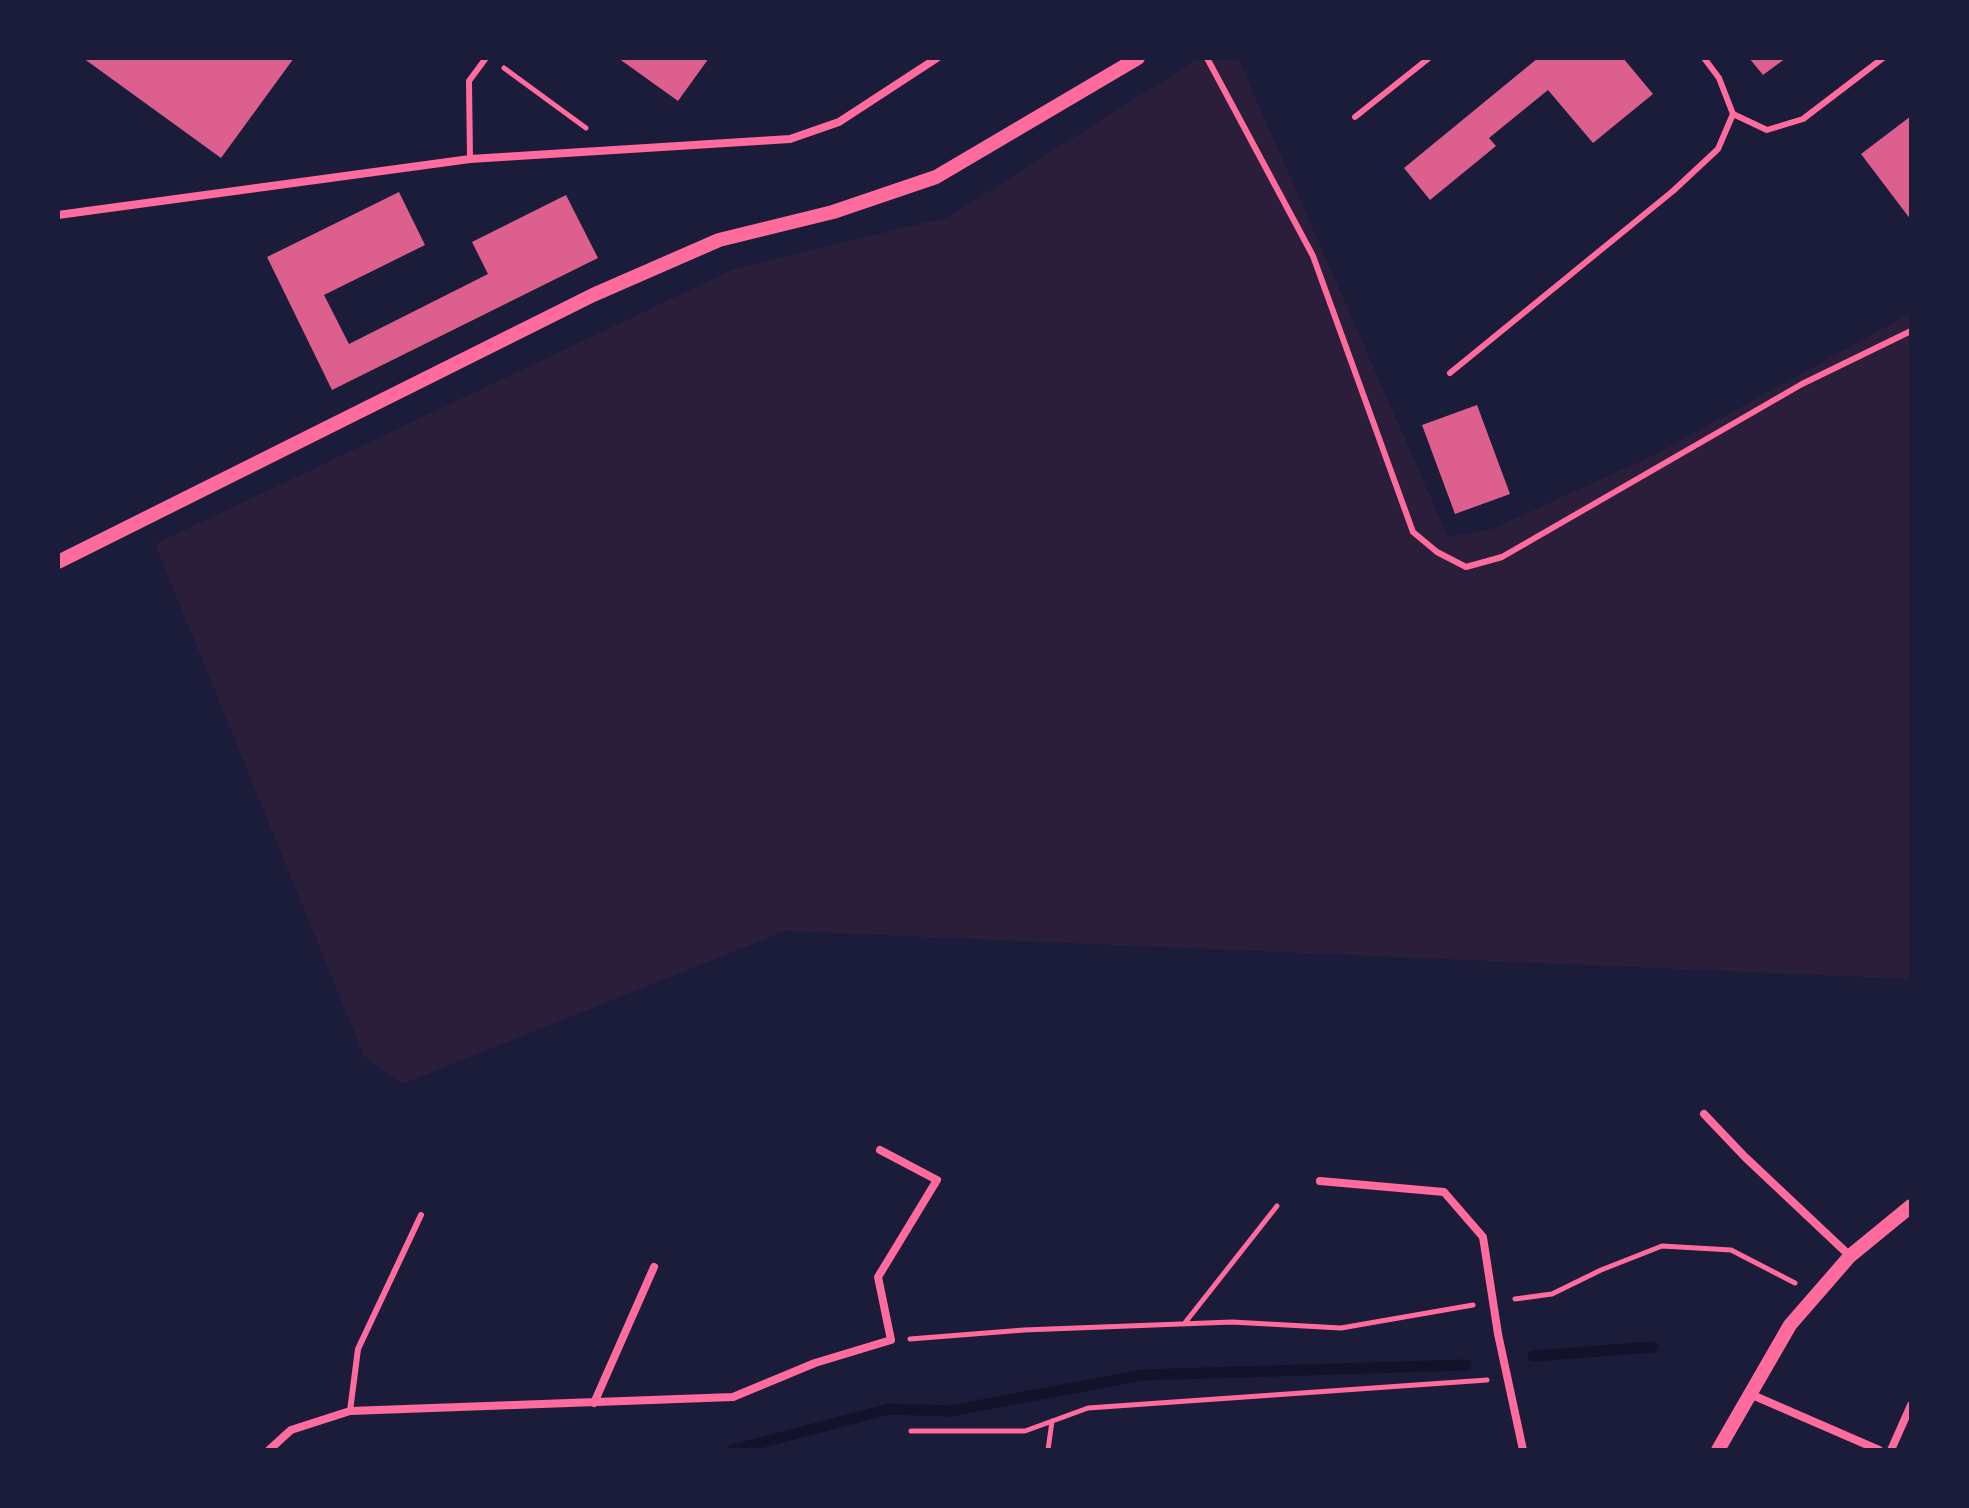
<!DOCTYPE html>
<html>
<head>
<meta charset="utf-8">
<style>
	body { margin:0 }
	#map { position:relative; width:1969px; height:1508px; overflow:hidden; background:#1b1b3a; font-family:Quicksand,sans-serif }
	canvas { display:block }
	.frame { position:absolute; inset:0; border:60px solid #1b1b3a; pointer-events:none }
</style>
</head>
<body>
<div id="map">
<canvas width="1969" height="1508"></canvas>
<div class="frame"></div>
</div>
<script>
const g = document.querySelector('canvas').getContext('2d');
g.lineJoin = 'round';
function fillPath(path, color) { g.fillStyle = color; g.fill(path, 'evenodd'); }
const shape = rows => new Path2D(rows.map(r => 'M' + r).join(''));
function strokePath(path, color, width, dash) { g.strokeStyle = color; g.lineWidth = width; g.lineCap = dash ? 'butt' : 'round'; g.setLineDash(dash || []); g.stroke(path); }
const green = shape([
	[1199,58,1238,58,1448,537,1492,529,1652,456,1911,313,1911,979,785,931,402,1084,364,1056,155,544,734,269,948,217]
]);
const stream = shape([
	[1533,1356,1653,1347],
	[733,1450,889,1409,950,1411,1143,1375,1466,1365]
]);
const building = shape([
	[83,58,294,58,221,158],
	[618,58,709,58,678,101],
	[1538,58,1623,58,1653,94,1593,143,1548,90,1489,138,1496,146,1430,200,1404,168],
	[1749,58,1786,58,1763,75],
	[1911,116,1911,220,1861,154],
	[399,192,425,245,324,295,349,344,488,274,472,242,566,195,598,258,332,390,267,257],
	[1477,405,1510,494,1455,514,1422,425]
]);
const path = shape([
	[504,68,586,128],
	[1515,1299,1552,1294,1601,1270,1662,1246,1731,1250,1795,1283],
	[1184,1324,1277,1206],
	[910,1339,1024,1330,1232,1322,1341,1328,1473,1305],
	[911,1431,1025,1431,1088,1408,1487,1380],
	[1048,1450,1052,1421]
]);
const service = shape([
	[1207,58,1313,256,1413,532,1437,552,1466,567,1502,557,1802,384,1911,331],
	[1733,114,1767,130,1803,119,1883,58],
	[1355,117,1429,58],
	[470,159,469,81,486,58],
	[1450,373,1673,191,1718,149,1733,114,1719,78,1704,58],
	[350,1411,358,1349,421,1215]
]);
const minor = shape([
	[58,215,470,159,790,139,839,122,937,58],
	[1704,1114,1745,1157,1850,1256],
	[1320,1181,1444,1192,1483,1237,1498,1334,1523,1450],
	[1750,1394,1879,1450],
	[594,1403,654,1267],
	[269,1450,291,1430,350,1411,733,1397,815,1363,891,1340,878,1277,937,1180,880,1150],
	[1891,1450,1911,1405]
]);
const tertiary = shape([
	[58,562,593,295,719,240,833,212,936,177,1138,58],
	[1718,1450,1790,1325,1850,1256,1911,1206]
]);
fillPath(green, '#2a1e3b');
strokePath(stream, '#12122b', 11);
fillPath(building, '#dd5f8e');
strokePath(path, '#ff6b9d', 5);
strokePath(service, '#ff6b9d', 6);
strokePath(minor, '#ff6b9d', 8);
strokePath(tertiary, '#ff6b9d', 14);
</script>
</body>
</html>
